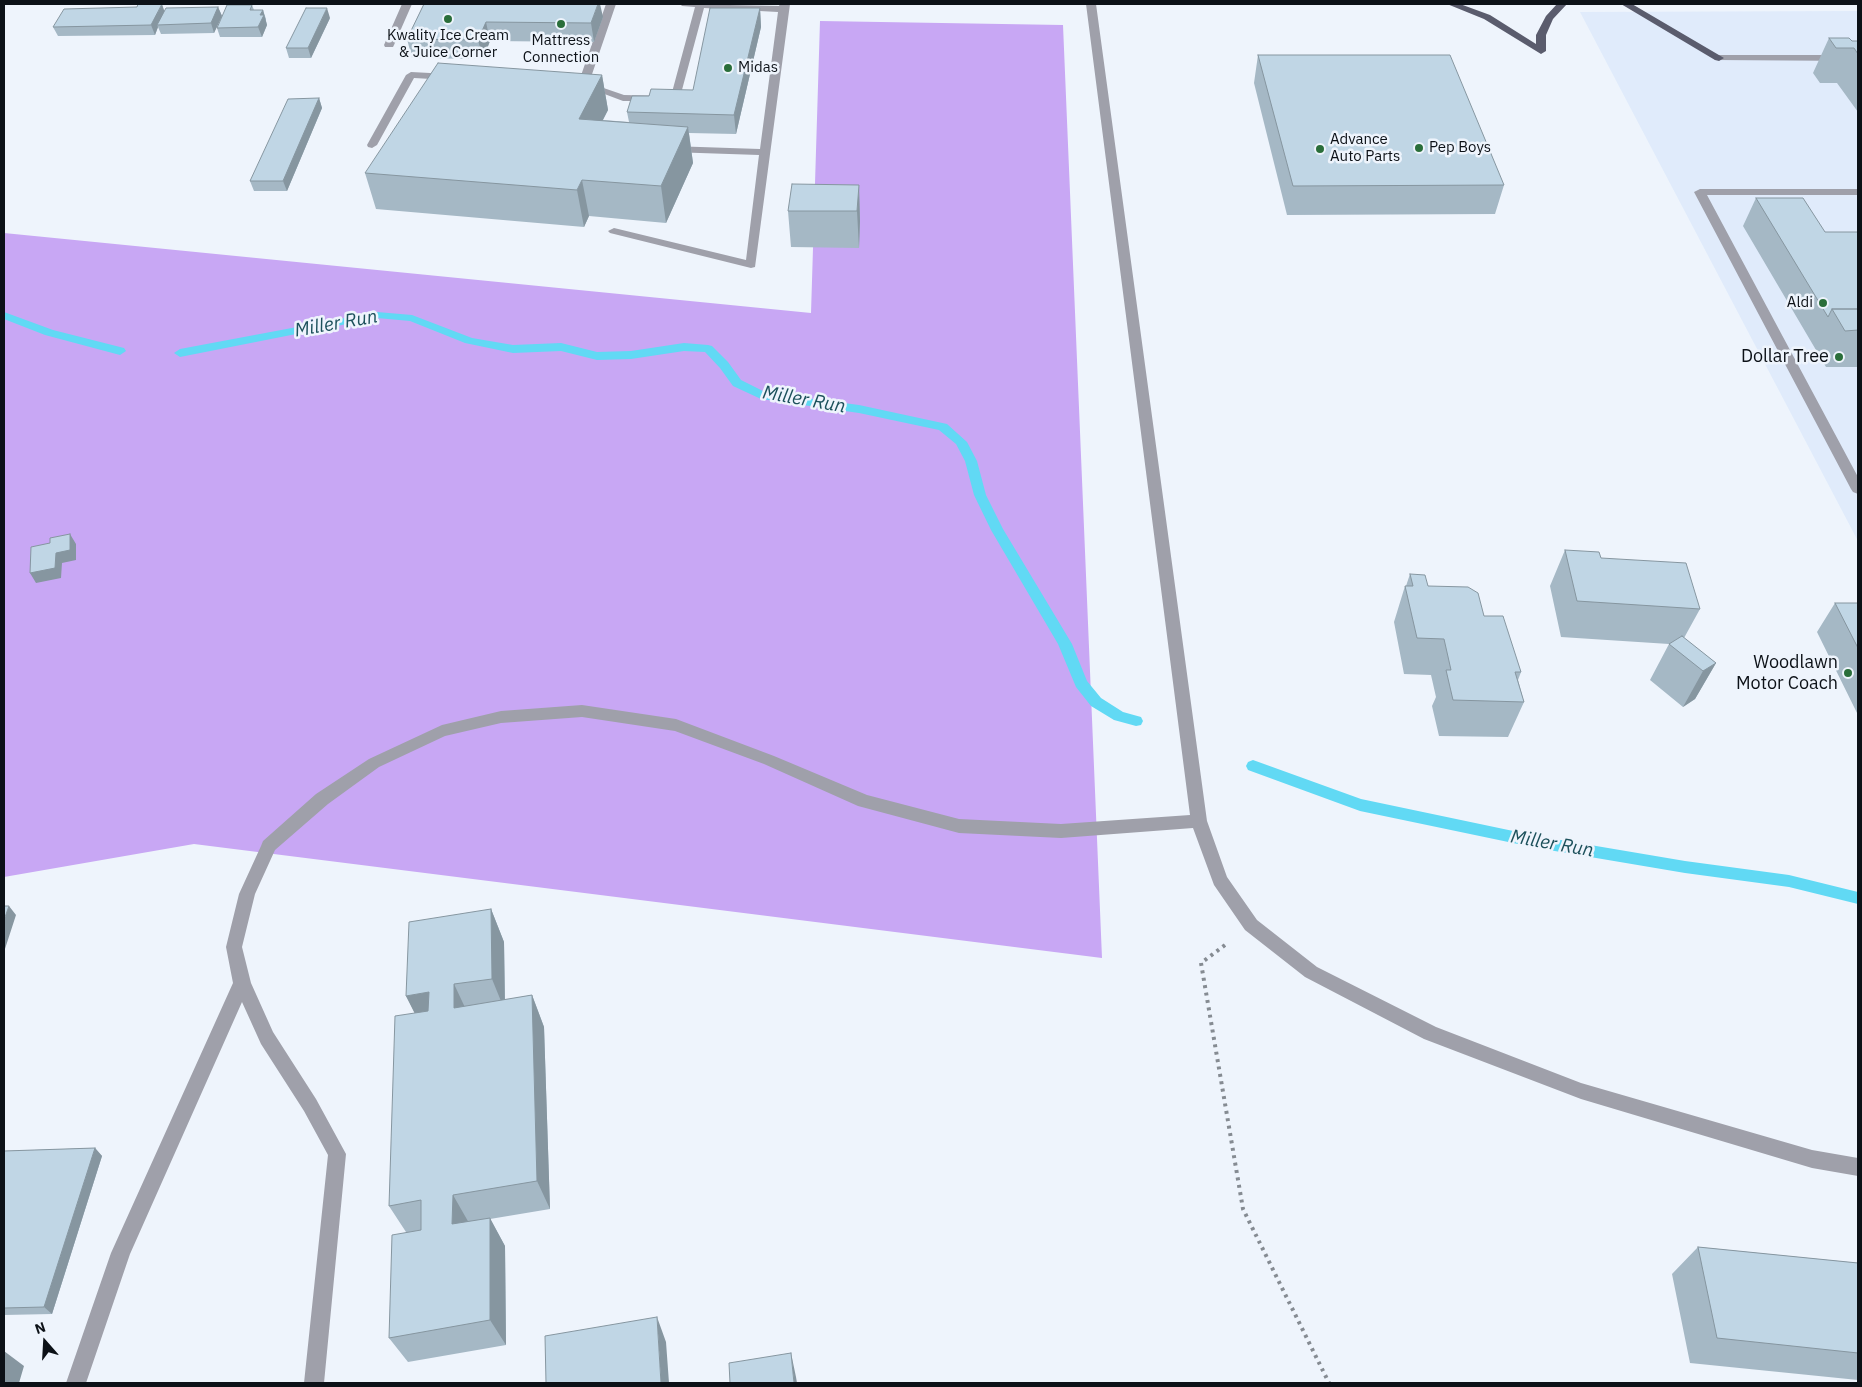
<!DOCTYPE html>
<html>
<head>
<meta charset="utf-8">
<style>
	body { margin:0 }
	#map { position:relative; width:1862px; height:1387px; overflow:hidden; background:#eef4fc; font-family:"IBM Plex Sans",sans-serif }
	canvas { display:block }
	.frame { position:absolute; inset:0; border:5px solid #0c1117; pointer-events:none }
	.north { position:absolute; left:20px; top:1317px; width:50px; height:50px; -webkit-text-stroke:4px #eef4fc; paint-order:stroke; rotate:341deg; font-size:14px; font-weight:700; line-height:20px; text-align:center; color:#0c1117 }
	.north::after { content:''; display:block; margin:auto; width:18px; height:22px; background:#0c1117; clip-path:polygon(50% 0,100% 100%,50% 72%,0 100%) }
</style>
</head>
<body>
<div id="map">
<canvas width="1862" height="1387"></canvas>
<div class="frame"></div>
<div class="north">N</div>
</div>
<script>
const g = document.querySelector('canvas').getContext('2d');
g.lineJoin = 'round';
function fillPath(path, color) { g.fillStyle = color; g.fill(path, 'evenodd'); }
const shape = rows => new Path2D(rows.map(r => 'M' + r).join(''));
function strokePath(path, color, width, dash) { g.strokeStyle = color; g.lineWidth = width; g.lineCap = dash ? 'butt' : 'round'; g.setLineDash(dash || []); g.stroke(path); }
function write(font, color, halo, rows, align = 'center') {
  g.font = font + ' "IBM Plex Sans",sans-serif'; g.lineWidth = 5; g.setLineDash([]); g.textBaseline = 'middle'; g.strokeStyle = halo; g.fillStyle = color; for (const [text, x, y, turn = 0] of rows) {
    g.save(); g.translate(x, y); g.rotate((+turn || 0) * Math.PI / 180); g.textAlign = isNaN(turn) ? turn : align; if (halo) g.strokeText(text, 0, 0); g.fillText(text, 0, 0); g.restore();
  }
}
const built = shape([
	[1858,11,1858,541,1580,12]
]);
const forest = shape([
	[820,21,1063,25,1102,958,194,844,4,877,4,233,811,313]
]);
const stream = shape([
	[4,312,53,330,124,348,126,351,120,355,45,335,4,319,4,312],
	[377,312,412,315,472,338,513,345,561,343,597,352,631,351,684,343,708,345,712,346,728,362,741,380,767,393,859,405,947,424,967,442,977,461,986,495,1003,529,1072,644,1087,681,1101,698,1123,712,1141,717,1143,721,1141,725,1136,726,1114,720,1091,706,1076,687,1058,644,991,530,974,495,965,461,956,444,939,430,859,413,761,399,733,386,720,368,705,352,684,351,631,359,597,360,561,351,513,353,465,343,410,321,377,318,180,357,174,353,180,349,377,312],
	[1253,760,1361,799,1537,836,1685,861,1789,875,1858,892,1858,904,1789,887,1685,873,1537,848,1360,811,1248,770,1246,766,1248,762,1253,760]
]);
const path = shape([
	[1225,945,1201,963,1243,1209,1329,1383]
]);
const lane = shape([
	[402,4,412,4,394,45,393,47,385,47,384,45,402,4],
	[606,4,616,4,589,83,624,95,671,96,695,7,682,6,680,4,779,6,780,4,790,4,755,267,751,268,610,233,608,231,614,228,746,260,759,155,670,152,665,149,670,146,760,149,778,12,704,8,679,101,623,101,578,84,606,4],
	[1086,4,1096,4,1207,821,1227,877,1257,920,1317,967,1436,1027,1581,1083,1812,1150,1858,1158,1858,1176,1812,1168,1581,1099,1424,1039,1305,977,1245,930,1214,885,1193,828,1061,838,959,833,858,806,764,764,675,731,582,717,501,723,445,736,379,767,328,804,275,850,255,894,242,947,251,983,273,1032,316,1099,346,1154,324,1383,304,1383,328,1155,304,1111,261,1044,242,1002,130,1254,86,1383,66,1383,111,1253,233,983,226,947,239,894,261,846,263,841,316,794,369,759,442,725,501,711,582,705,676,719,774,756,867,795,959,819,1061,824,1190,815,1086,4],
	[1719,55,1858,55,1858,61,1715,60,1714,58,1719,55],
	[411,72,449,74,454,77,449,80,414,78,377,145,372,148,368,147,367,145,406,75,411,72],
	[1700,189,1858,189,1858,195,1707,195,1858,477,1858,494,1853,492,1851,489,1694,192,1700,189]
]);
const primary = shape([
	[1447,4,1460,4,1490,15,1536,44,1536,35,1546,16,1557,4,1567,4,1553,19,1546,35,1546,51,1541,54,1484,19,1447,4],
	[1621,4,1632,4,1724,58,1719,61,1715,60,1621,4]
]);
const wall = shape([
	[424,4,603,17,594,42,490,41,483,59,412,58,407,39],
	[252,5,254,10,263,10,266,19,266,21,267,25,262,37,220,37,217,28],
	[218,7,222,16,214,33,161,34,158,27,155,35,58,36,53,27,164,11],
	[760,8,761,27,736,134,689,133,693,163,666,223,589,216,584,227,376,209,365,173,602,75,608,110,603,120,629,122,627,112,649,96,693,90],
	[330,18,311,58,289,58,286,48],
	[1829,38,1852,41,1858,41,1858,112,1837,83,1820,83,1813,73],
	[1258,55,1504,185,1495,214,1287,215,1254,83],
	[319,98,322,108,287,191,254,191,250,181],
	[859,185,860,221,859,248,791,247,788,211],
	[1756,198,1825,232,1858,232,1858,367,1826,367,1743,226],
	[1565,550,1601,558,1700,609,1684,638,1716,663,1695,699,1683,707,1650,680,1669,644,1561,637,1550,586],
	[1410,574,1428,586,1484,616,1521,672,1518,680,1524,702,1508,737,1439,736,1432,706,1436,697,1431,675,1404,674,1394,622,1405,586,1406,586],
	[1835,603,1858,603,1858,715,1817,632],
	[491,909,504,942,505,1000,532,995,544,1027,550,1209,490,1219,505,1246,506,1345,408,1362,389,1338,406,1232,389,1206,415,1013,406,996],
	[95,1148,102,1156,52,1314,4,1315,4,1151],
	[1698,1247,1858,1263,1858,1380,1690,1363,1672,1274]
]);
const shadedWall = shape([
	[162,4,165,13,157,25,158,27,155,35,151,25],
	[598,4,600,4,603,17,594,42,591,23],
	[218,7,222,16,214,33,211,23],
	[327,8,330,18,311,58,308,48],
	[760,8,761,27,736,134,734,115],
	[263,10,267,25,262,37,258,27,260,15],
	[486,22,490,41,483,59,478,40],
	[602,75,608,110,585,154,579,119],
	[319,98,322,108,287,191,283,181],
	[688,127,693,163,666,223,661,186],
	[582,180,589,216,584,227,577,190],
	[859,185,860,221,859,248,857,211],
	[70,534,76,544,76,560,62,563,61,578,36,583,30,573,56,553],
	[1716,663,1695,699,1683,707,1703,671],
	[9,906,16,915,4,952,4,920],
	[491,909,504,942,505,1011,492,979],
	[454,984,469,1016,454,1008],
	[429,992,444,1024,422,1028,406,996],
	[532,995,544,1027,550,1209,537,1181],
	[95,1148,102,1156,52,1314,44,1307],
	[453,1195,469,1223,452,1224],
	[490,1218,505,1246,506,1345,490,1320],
	[657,1317,666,1342,669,1383,661,1383],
	[4,1351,24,1366,19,1383,4,1383],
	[791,1353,796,1377,797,1383,794,1383]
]);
const building = shape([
	[138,4,162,4,151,25,53,27,64,9,137,7,138,4],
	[424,4,598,4,591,23,486,22,478,40,407,39,424,4],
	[227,5,252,5,250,10,263,10,260,15,264,15,258,27,217,28,227,5],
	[218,7,211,23,157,25,166,8,218,7],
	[306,8,327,8,308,48,286,48,306,8],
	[710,8,760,8,734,115,627,112,632,96,649,96,651,89,693,90,710,8],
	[1829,38,1849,38,1852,41,1858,41,1858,54,1854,48,1836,48,1829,38],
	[1258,55,1450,55,1504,185,1293,186,1258,55],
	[438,63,602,75,579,119,688,127,661,186,582,180,577,190,365,173,438,63],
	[319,98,283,181,250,181,288,99,319,98],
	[792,184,859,185,857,211,788,211,792,184],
	[1756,198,1803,198,1825,232,1858,232,1858,309,1832,309,1828,317,1756,198],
	[1832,309,1858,309,1858,330,1845,331,1832,309],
	[70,534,70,550,56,553,55,568,30,573,31,547,50,543,50,538,70,534],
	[1565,550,1599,552,1601,558,1686,563,1700,609,1577,601,1565,550],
	[1410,574,1425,575,1428,586,1468,587,1478,593,1484,616,1503,616,1521,672,1515,672,1524,702,1453,700,1446,670,1451,670,1444,639,1417,638,1405,586,1413,586,1410,574],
	[1835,603,1858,603,1858,648,1835,603],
	[1682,636,1716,663,1703,671,1669,644,1682,636],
	[4,906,9,906,4,920,4,906],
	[491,909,492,979,454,984,454,1008,532,995,537,1181,453,1195,452,1224,490,1218,490,1320,389,1338,392,1235,421,1230,421,1200,389,1206,395,1016,428,1011,429,992,406,996,409,922,491,909],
	[95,1148,44,1307,4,1308,4,1151,95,1148],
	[1698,1247,1858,1263,1858,1353,1717,1338,1698,1247],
	[657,1317,661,1383,546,1383,545,1336,657,1317],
	[791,1353,794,1383,730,1383,729,1363,791,1353]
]);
const markers = [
	[448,19,5,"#2a6e3a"],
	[561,24,5,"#2a6e3a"],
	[728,68,5,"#2a6e3a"],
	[1419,148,5,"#2a6e3a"],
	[1320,149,5,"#2a6e3a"],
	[1823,303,5,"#2a6e3a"],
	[1839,357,5,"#2a6e3a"],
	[1848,673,5,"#2a6e3a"]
];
const farPoinames = [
	["Kwality Ice Cream",448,36,"center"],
	["& Juice Corner",448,53,"center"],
	["Mattress",561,41,"center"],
	["Connection",561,58,"center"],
	["Midas",738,68],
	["Advance",1330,140],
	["Auto Parts",1330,157],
	["Pep Boys",1429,148],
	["Aldi",1813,303,"right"]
];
const poiNames = [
	["Dollar Tree",1829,357],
	["Woodlawn",1838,663],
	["Motor Coach",1838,684]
];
const waterNames = [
	["Miller Run",336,324,-10],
	["Miller Run",804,400,10],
	["Miller Run",1552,844,10]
];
fillPath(built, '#e0ebfb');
fillPath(forest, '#c8a7f4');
fillPath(stream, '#61d9f4');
strokePath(path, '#858b92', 4, [3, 4.5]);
fillPath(lane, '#9fa0aa');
fillPath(primary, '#5a5c6d');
fillPath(wall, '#a5b8c5');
fillPath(shadedWall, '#8696a0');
fillPath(building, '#c0d6e5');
strokePath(building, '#8696a0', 1);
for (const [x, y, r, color] of markers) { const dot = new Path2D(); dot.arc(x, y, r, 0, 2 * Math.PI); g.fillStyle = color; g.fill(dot); strokePath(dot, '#eef4fc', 2); }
write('15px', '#0c1117', '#eef4fc', farPoinames, 'left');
write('18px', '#0c1117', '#eef4fc', poiNames, 'right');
write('italic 19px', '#1d515c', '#eef4fc', waterNames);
</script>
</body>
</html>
